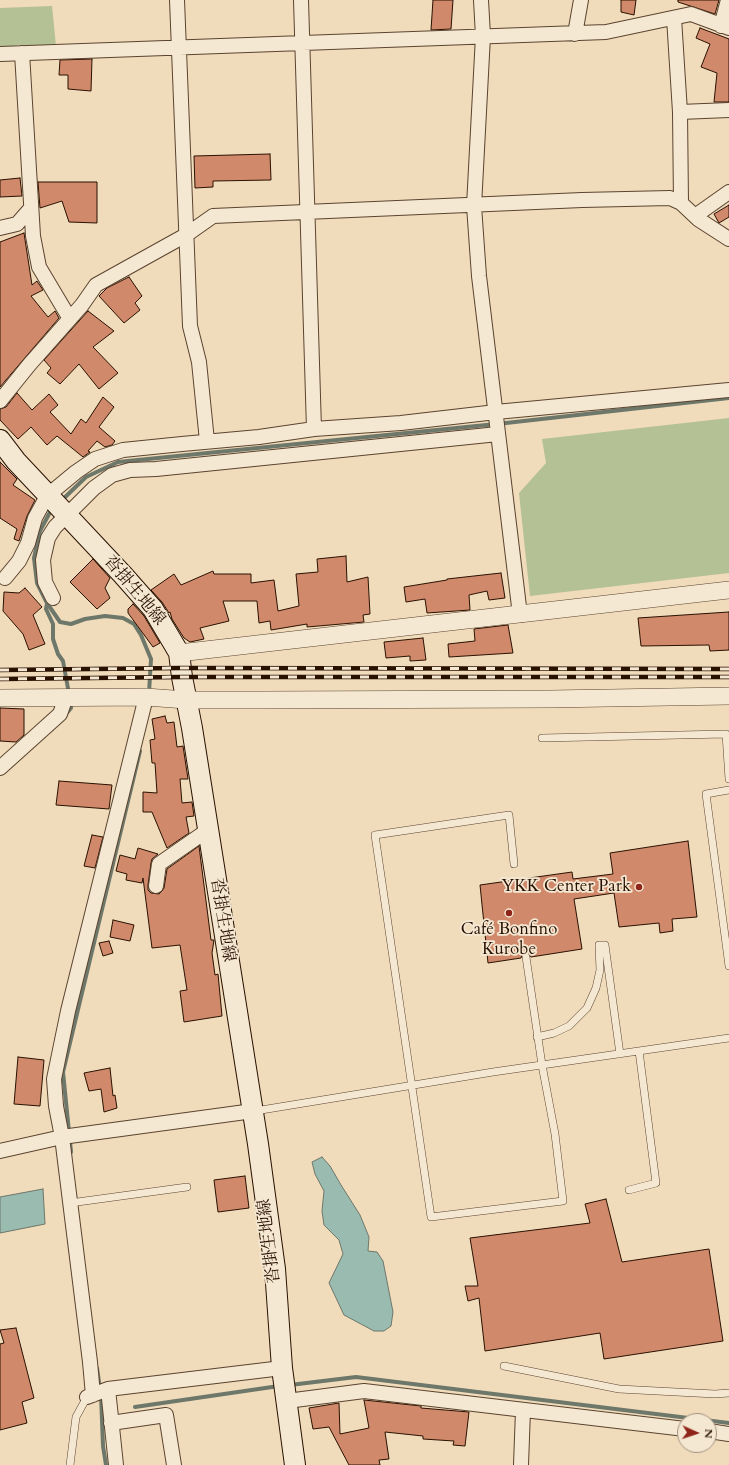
<!DOCTYPE html>
<html>
<head>
<meta charset="utf-8">
<style>
	body { margin:0 }
	#map { position:relative; width:729px; height:1465px; overflow:hidden; background:#f0dbbb; font-family:Cardo,serif }
	canvas { display:block }
	.north { position:absolute; left:677px; top:1413px; width:40px; height:40px; box-sizing:border-box; background:#f5e8d3; border:1px solid #a3927f; border-radius:50%; rotate:93deg; font-size:11px; font-weight:700; line-height:16px; text-align:center; color:#291100 }
	.north::after { content:''; display:block; margin:auto; width:14px; height:18px; background:#8f2418; clip-path:polygon(50% 0,100% 100%,50% 72%,0 100%) }
</style>
</head>
<body>
<div id="map">
<canvas width="729" height="1465"></canvas>
<div class="north">N</div>
</div>
<script>
const g = document.querySelector('canvas').getContext('2d');
g.lineJoin = 'round';
function fillPath(path, color) { g.fillStyle = color; g.fill(path, 'evenodd'); }
const shape = rows => new Path2D(rows.map(r => 'M' + r).join(''));
function strokePath(path, color, width, dash) { g.strokeStyle = color; g.lineWidth = width; g.lineCap = dash ? 'butt' : 'round'; g.setLineDash(dash || []); g.stroke(path); }
function write(font, color, halo, rows, align = 'center') {
  g.font = font + ' Cardo,"Noto Serif JP",serif'; g.lineWidth = 3.5; g.setLineDash([]); g.textBaseline = 'middle'; g.strokeStyle = halo; g.fillStyle = color; for (const [text, x, y, turn = 0] of rows) {
    g.save(); g.translate(x, y); g.rotate((+turn || 0) * Math.PI / 180); g.textAlign = isNaN(turn) ? turn : align; if (halo) g.strokeText(text, 0, 0); g.fillText(text, 0, 0); g.restore();
  }
}
const green = shape([
	[52,6,56,46,0,49,0,8],
	[729,418,729,573,530,596,519,493,546,463,542,439]
]);
const water = shape([
	[322,1157,330,1166,341,1185,360,1215,369,1237,368,1251,377,1252,383,1261,393,1312,391,1326,384,1331,374,1331,344,1315,329,1283,343,1254,339,1240,324,1225,322,1211,324,1191,315,1174,312,1162,322,1157],
	[43,1189,45,1224,0,1233,0,1197,43,1189]
]);
const stream = shape([
	[61,501,86,477,118,462,506,423,729,398],
	[54,508,49,514,40,531,34,558,37,583,47,603,60,622,71,624,85,619,105,616,123,618,134,624,141,635,151,659,149,693],
	[47,604,46,609,53,624,53,639,58,654,63,661,69,694],
	[66,714,71,708,70,701],
	[71,1152,63,1072,140,751],
	[97,1368,100,1389],
	[290,1385,356,1377,729,1423],
	[101,1395,103,1446,106,1465],
	[135,1407,279,1386]
]);
const building = shape([
	[433,0,453,0,451,29,431,30,433,0],
	[621,0,636,0,634,15,621,12,621,0],
	[678,0,719,0,715,14,678,2,678,0],
	[700,28,729,39,729,102,714,102,717,73,701,67,710,44,696,38,700,28],
	[92,59,91,91,68,89,68,75,59,75,60,60,92,59],
	[270,154,271,180,213,181,213,187,195,188,194,156,270,154],
	[20,178,22,196,0,197,0,180,20,178],
	[38,182,97,182,97,223,69,222,62,201,40,208,38,182],
	[729,205,729,217,719,223,714,214,729,205],
	[24,233,32,285,37,281,43,290,31,296,48,317,55,311,59,318,0,387,0,242,24,233],
	[129,277,142,296,135,303,140,310,124,323,99,296,107,288,129,277],
	[88,311,114,331,93,347,118,373,99,389,79,364,60,384,47,373,51,368,44,360,88,311],
	[17,393,32,410,49,394,58,405,50,412,71,434,81,419,86,423,103,397,114,407,99,427,115,441,112,445,105,447,97,441,88,451,90,452,83,457,57,436,47,445,31,427,18,439,0,420,0,409,6,407,17,393],
	[0,462,17,479,13,485,35,500,27,516,19,541,14,539,17,529,0,518,0,462],
	[346,556,347,582,368,577,370,614,363,615,364,622,307,627,307,624,271,630,270,621,259,623,257,601,223,601,229,621,200,628,204,639,190,642,184,638,172,619,170,612,169,613,162,602,151,590,174,574,181,585,213,571,214,574,251,574,251,583,274,580,278,611,299,606,296,574,318,572,317,559,346,556],
	[93,559,110,578,105,588,110,598,97,609,70,582,93,559],
	[501,573,505,598,489,600,487,591,469,595,470,610,427,613,425,599,406,602,404,587,447,580,447,579,501,573],
	[25,588,42,607,33,615,45,644,29,650,23,634,3,611,4,592,19,593,25,588],
	[133,604,144,616,160,643,153,647,128,613,128,609,133,604],
	[729,612,729,650,710,651,709,645,641,646,638,618,729,612],
	[508,625,513,653,449,657,448,644,475,641,474,629,508,625],
	[423,638,426,660,410,661,410,656,386,658,384,642,423,638],
	[0,708,24,709,24,735,16,742,0,741,0,708],
	[165,716,167,723,174,722,177,747,183,746,188,779,180,779,182,803,192,802,194,816,186,817,189,833,167,848,152,812,143,812,143,792,157,793,155,763,152,763,150,740,155,739,152,719,165,716],
	[59,781,112,785,109,809,56,805,59,781],
	[92,835,103,837,95,868,84,866,92,835],
	[688,841,697,917,672,919,673,931,660,933,659,923,619,927,614,893,574,899,582,949,531,957,528,953,525,952,522,955,521,958,488,963,480,885,572,872,573,879,613,874,610,853,688,841],
	[199,846,211,940,214,940,212,953,215,975,218,974,222,1016,184,1022,180,991,187,990,180,945,152,948,143,878,142,883,126,880,127,874,116,871,120,855,135,859,138,848,158,854,152,859,151,863,148,885,148,890,151,893,159,894,162,891,164,888,167,869,199,846],
	[113,920,134,925,130,941,110,937,113,920],
	[109,941,113,953,103,956,99,943,109,941],
	[18,1057,44,1060,40,1106,14,1104,18,1057],
	[110,1068,113,1096,115,1095,117,1108,104,1112,101,1089,89,1091,84,1073,110,1068],
	[245,1176,249,1208,218,1212,214,1180,245,1176],
	[606,1199,622,1262,709,1249,723,1341,604,1359,600,1333,485,1351,479,1298,468,1301,465,1286,478,1286,470,1238,590,1223,585,1204,606,1199],
	[16,1328,34,1398,22,1402,27,1423,0,1430,0,1344,4,1343,0,1330,16,1328],
	[364,1400,421,1406,421,1408,469,1412,465,1446,453,1445,454,1441,423,1439,423,1436,385,1432,389,1459,379,1460,380,1465,349,1465,329,1427,313,1429,309,1408,339,1403,340,1434,369,1428,364,1400]
]);
const service = shape([
	[542,738,726,734,729,779],
	[729,790,706,794,729,966],
	[514,864,509,815,375,835,431,1217,563,1201,555,1134,542,1065,526,957],
	[537,1037,554,1033,569,1026,587,1008,596,988,600,970,599,945,605,945,620,1054],
	[255,1111,493,1072,729,1038],
	[629,1190,656,1183,639,1051],
	[70,1203,187,1187],
	[504,1366,619,1389,715,1394,729,1393],
	[70,1465,76,1417,87,1397]
]);
const minor = shape([
	[177,0,190,326,199,362,207,441],
	[301,0,314,429],
	[481,0,483,36,474,206,479,276,520,615],
	[674,18,680,112,681,203],
	[721,26,728,0],
	[575,34,581,0],
	[22,53,33,236,39,267,70,319],
	[0,54,606,32,691,14,729,28],
	[680,112,729,110],
	[695,216,729,192],
	[0,228,17,224,31,208],
	[0,401,29,365,82,305,96,285,186,235,213,216,582,200,670,198,681,203,698,219,729,239],
	[5,578,19,561,28,543,35,518,47,496,76,472,95,459,123,450,182,444,259,437,314,429,401,423,496,412,729,390],
	[53,598,45,582,43,560,48,538,55,527,94,488,112,475,130,470,156,469,498,434],
	[0,768,60,714,66,697],
	[156,886,159,864,208,830],
	[0,1151,62,1137,253,1111],
	[108,1389,116,1465],
	[93,1395,90,1362,62,1137,56,1106,54,1079,68,1011,146,697],
	[87,1397,108,1389,282,1368],
	[287,1401,364,1391,685,1429],
	[111,1423,166,1415,174,1465],
	[709,1431,729,1434],
	[521,1465,523,1410]
]);
const tertiary = shape([
	[179,653,729,590],
	[0,698,146,697,186,700,259,700,550,699,729,696]
]);
const secondary = shape([
	[0,440,16,461,123,575,153,609,179,653,182,677,192,728,258,1144,275,1269,282,1368,295,1465]
]);
const rail = shape([
	[0,670,181,668,729,669],
	[0,679,182,677,729,677]
]);
const markers = [
	[639,887,4,"#8f2418"],
	[509,913,4,"#8f2418"]
];
const streetNames = [
	["沓掛生地線",134,591,50],
	["沓掛生地線",222,920,81],
	["沓掛生地線",270,1241,-97]
];
const poiNames = [
	["YKK Center Park",631,887],
	["Café Bonfino",509,930,"center"],
	["Kurobe",509,950,"center"]
];
fillPath(green, '#b4c194');
fillPath(water, '#9abbb0');
strokePath(water, '#6d776a', 1);
strokePath(stream, '#6d776a', 4);
fillPath(building, '#d0896b');
strokePath(building, '#291100', 1);
strokePath(service, '#5b442f', 8);
strokePath(minor, '#5b442f', 16);
strokePath(tertiary, '#5b442f', 18);
strokePath(secondary, '#291100', 22);
strokePath(service, '#f5e8d3', 7);
strokePath(minor, '#f5e8d3', 14);
strokePath(tertiary, '#f5e8d3', 17);
strokePath(secondary, '#f5e8d3', 20);
strokePath(rail, '#291100', 4.5);
strokePath(rail, '#f5e8d3', 3, [9]);
for (const [x, y, r, color] of markers) { const dot = new Path2D(); dot.arc(x, y, r, 0, 2 * Math.PI); g.fillStyle = color; g.fill(dot); strokePath(dot, '#f5e8d3', 1.5); }
write('17px', '#291100', '#f5e8d3', streetNames);
write('17px', '#291100', '#f5e8d3', poiNames, 'right');
</script>
</body>
</html>
